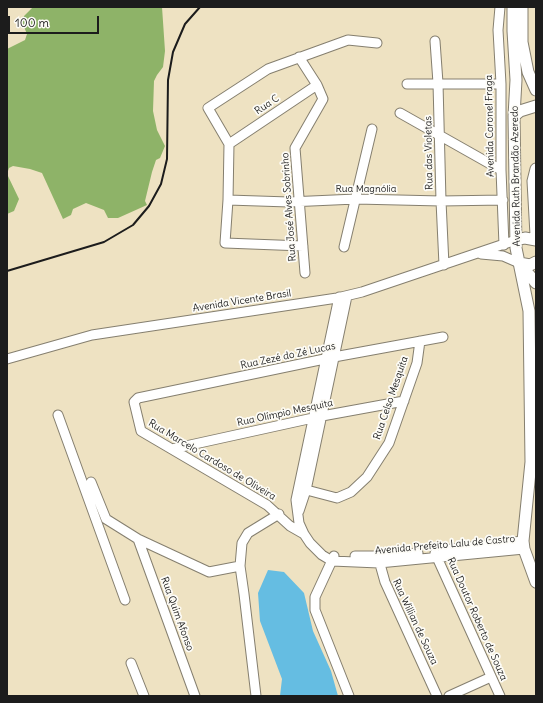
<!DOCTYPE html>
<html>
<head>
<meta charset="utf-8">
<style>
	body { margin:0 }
	#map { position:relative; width:543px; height:703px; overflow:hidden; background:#eee2c2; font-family:Delius,sans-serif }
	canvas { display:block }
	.frame { position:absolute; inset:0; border:8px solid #1c1c1c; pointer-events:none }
	.scale { position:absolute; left:8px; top:16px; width:91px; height:18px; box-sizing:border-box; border:2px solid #1c1c1c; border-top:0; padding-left:5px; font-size:12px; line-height:14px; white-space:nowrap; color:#1c1c1c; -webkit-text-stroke:3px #fdfcf7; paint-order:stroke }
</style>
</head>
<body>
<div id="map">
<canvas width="543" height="703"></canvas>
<div class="frame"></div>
<div class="scale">100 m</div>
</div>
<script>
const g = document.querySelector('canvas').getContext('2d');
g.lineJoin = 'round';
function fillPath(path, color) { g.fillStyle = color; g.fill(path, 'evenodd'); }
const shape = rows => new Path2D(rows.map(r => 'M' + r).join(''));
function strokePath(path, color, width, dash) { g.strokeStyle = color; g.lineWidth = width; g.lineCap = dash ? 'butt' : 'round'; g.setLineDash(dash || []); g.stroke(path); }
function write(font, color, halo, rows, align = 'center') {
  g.font = font + ' Delius,sans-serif'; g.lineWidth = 3.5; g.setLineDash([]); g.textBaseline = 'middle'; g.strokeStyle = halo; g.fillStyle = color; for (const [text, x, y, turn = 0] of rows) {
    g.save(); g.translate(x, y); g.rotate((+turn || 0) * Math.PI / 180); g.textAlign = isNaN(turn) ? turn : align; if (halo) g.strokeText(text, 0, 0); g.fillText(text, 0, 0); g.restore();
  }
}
const forest = shape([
	[33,7,162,7,165,51,163,67,157,75,154,81,153,111,157,130,165,146,160,158,156,160,152,172,145,201,147,205,118,218,108,218,104,210,86,203,73,209,71,215,63,219,42,173,30,169,13,166,9,168,7,174,19,199,14,211,7,214,7,49,25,40,27,34,22,22,24,16]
]);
const water = shape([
	[268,570,284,572,304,593,313,631,331,671,338,696,280,696,282,679,260,621,258,593]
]);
const minor = shape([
	[500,7,498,30,501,84,501,170,504,245],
	[435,41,438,83,441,201,444,265],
	[299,57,317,85,323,99,295,148,305,273],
	[407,84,501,84],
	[400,113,501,170],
	[229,144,317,85],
	[228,200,289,202,356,199,441,201,503,200],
	[303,246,225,243,228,200,229,144,208,108,268,69,348,40,377,43],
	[344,247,372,129],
	[481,254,503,256,519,263],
	[339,297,296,500,299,523,304,534,310,543,322,555,332,561,379,563,524,549],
	[7,359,92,335,337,298,362,292,516,240],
	[58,415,125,600],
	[172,449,322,416,404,401],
	[91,482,106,519,138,539,209,572,240,566],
	[299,488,337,498,351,492,367,477,389,443,417,363,420,341],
	[299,511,306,490,347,296],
	[304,534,290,526,267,505,141,431,134,402,138,398,334,357,443,337],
	[138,539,195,696],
	[443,550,523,541],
	[435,553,500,696],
	[334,556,315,597,315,610,349,696],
	[355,556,378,556,418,553],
	[378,557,385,582,437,696],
	[131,663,144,696],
	[256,696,244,594,240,566,242,543,248,533,279,514],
	[449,696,491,677]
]);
const major = shape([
	[513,7,513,31,516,80,514,116,516,248,529,311,531,462,523,541,524,549,536,582],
	[522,7,522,42,528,72,536,90],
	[514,116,520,111,536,106],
	[536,169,533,181,536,235],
	[516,240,525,238,536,240],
	[519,263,530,265,536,262],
	[521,265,536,283]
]);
const rail = shape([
	[7,271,104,242,133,225,149,206,161,184,167,159,168,80,173,52,185,24,200,7]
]);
const streetNames = [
	["Rua C",267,105,-34],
	["Avenida Coronel Fraga",490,126,-91],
	["Rua das Violetas",429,153,-91],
	["Avenida Ruth Brandão Azeredo",516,176,-91],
	["Rua Magnólia",366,189],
	["Rua José Alves Sobrinho",289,207,-94],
	["Avenida Vicente Brasil",242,301,-9],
	["Rua Zezé do Zé Lucas",288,356,-12],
	["Rua Celso Mesquita",391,398,-71],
	["Rua Olímpio Mesquita",285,413,-12],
	["Rua Marcelo Cardoso de Oliveira",212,460,31],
	["Avenida Prefeito Lalu de Castro",445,545,-5],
	["Rua Quim Afonso",177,614,70],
	["Rua Doutor Roberto de Souza",477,619,66],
	["Rua Willian de Souza",415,622,65]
];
fillPath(forest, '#8eb368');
fillPath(water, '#65bde2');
strokePath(minor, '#857f6f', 11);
strokePath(major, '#857f6f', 13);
strokePath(minor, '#fff', 9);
strokePath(major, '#fff', 11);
strokePath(rail, '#1c1c1c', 2);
write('10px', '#1c1c1c', '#fdfcf7', streetNames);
</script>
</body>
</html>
